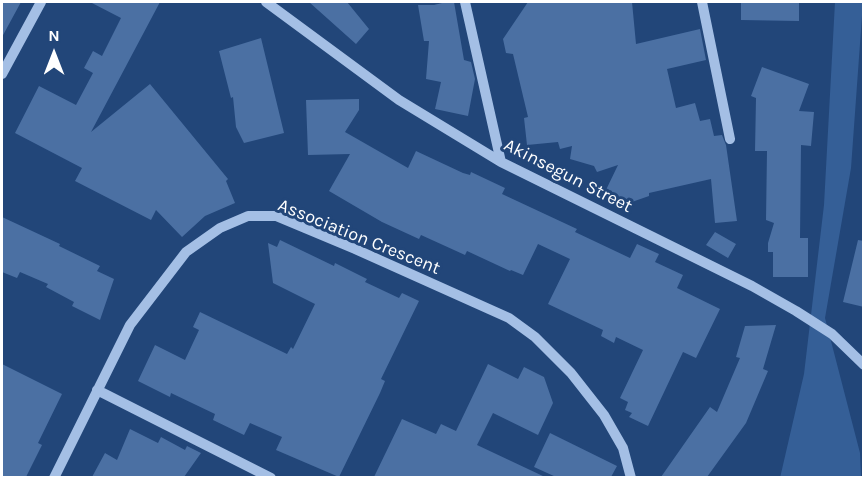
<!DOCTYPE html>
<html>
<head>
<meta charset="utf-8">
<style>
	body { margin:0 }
	#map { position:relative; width:865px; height:479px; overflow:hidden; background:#224679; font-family:Karla,sans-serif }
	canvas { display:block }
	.frame { position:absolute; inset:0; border:3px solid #fff; pointer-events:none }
	.north { position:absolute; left:24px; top:24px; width:60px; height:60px; -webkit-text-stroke:4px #224679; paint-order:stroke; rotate:0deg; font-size:16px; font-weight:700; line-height:24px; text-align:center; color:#fff }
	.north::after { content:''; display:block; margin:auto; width:21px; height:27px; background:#fff; clip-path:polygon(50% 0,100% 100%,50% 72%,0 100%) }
</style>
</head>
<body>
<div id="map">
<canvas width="865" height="479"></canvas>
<div class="frame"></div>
<div class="north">N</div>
</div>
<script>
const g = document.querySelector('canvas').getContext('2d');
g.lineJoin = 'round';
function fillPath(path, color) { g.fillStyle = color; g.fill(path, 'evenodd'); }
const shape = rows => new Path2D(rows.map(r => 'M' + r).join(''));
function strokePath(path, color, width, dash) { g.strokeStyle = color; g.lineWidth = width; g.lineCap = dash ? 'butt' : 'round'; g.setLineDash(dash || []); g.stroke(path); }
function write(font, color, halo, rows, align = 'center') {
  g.font = font + ' Karla,sans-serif'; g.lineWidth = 6; g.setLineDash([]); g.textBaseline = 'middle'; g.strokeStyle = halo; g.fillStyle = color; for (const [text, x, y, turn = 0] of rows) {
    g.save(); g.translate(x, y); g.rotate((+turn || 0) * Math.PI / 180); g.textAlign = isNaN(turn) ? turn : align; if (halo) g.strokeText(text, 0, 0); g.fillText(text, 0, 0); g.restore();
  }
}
const green = shape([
	[835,2,863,2,851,168,825,318,860,453,861,477,780,478,804,374,824,205]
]);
const building = shape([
	[2,2,21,2,2,37],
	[90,2,160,2,91,132,150,84,228,179,226,181,235,203,205,216,182,237,156,210,151,220,75,181,82,168,15,133,39,86,76,105,93,73,84,68,93,51,102,56,121,18],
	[309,2,347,2,369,29,356,44],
	[446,2,454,2,464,60,471,62,475,79,468,116,435,109,441,82,426,79,429,41,424,41,418,5,434,5],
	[528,2,632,2,636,44,700,29,706,60,667,69,676,108,695,103,700,121,710,119,714,136,722,135,726,145,737,221,715,223,711,179,649,193,649,196,629,203,605,192,618,165,597,172,594,166,570,159,572,146,560,149,558,142,527,145,524,118,528,117,513,54,506,53,503,39],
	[741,2,799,2,799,21,741,20],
	[261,38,284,133,244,143,236,127,233,97,231,98,219,51],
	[762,67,809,84,799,111,814,112,811,146,801,145,800,238,808,238,808,277,773,277,773,252,768,252,768,243,774,223,766,220,767,151,755,151,756,98,751,96],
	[359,99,359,110,345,132,408,168,416,151,463,173,470,175,471,172,505,188,502,194,577,229,575,232,630,258,637,244,659,254,655,262,683,275,677,288,720,309,696,358,683,352,648,426,629,417,632,413,625,410,628,402,620,398,643,350,616,337,614,343,601,336,603,330,548,304,570,259,538,244,523,275,511,270,510,271,467,251,465,255,421,235,419,239,382,222,329,191,350,154,308,155,306,100],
	[2,217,60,244,59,246,100,266,97,271,114,279,100,320,72,306,74,302,46,287,48,284,20,272,17,278,2,272],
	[715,232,736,244,728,258,706,245],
	[280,240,334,266,335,263,367,279,365,282,399,298,402,293,419,301,381,379,385,381,380,393,339,477,276,450,282,437,250,423,244,435,213,420,215,414,171,393,170,397,138,381,155,345,185,360,199,330,193,327,200,312,287,354,291,347,293,349,315,304,273,283,268,243,277,247],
	[858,240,864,241,864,307,843,302],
	[776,325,763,369,768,371,746,423,707,477,661,477,710,407,717,412,740,358,736,357,745,326],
	[2,364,62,394,38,443,42,445,26,477,2,477],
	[488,364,518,379,524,367,544,377,553,403,538,435,493,413,477,445,545,477,374,477,402,419,436,434,441,424,456,431],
	[130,429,158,443,161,437,185,450,187,446,201,453,184,477,92,477,105,453,117,460],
	[550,433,617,466,611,477,556,477,534,467]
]);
const minor = shape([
	[266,2,399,100,501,162,752,286,796,311,832,334,864,365],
	[465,2,501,162],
	[702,2,730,139],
	[2,74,41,2],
	[97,390,271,478],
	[54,478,130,325,186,252,220,228,248,216,276,216,355,249,509,318,535,337,571,373,604,415,623,448,631,478]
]);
const streetNames = [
	["Akinsegun Street",568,176,27],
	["Association Crescent",359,237,22]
];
fillPath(green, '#355f97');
fillPath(building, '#4b70a3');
strokePath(minor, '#a4bfe5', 10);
write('18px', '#fff', '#224679', streetNames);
</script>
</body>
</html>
